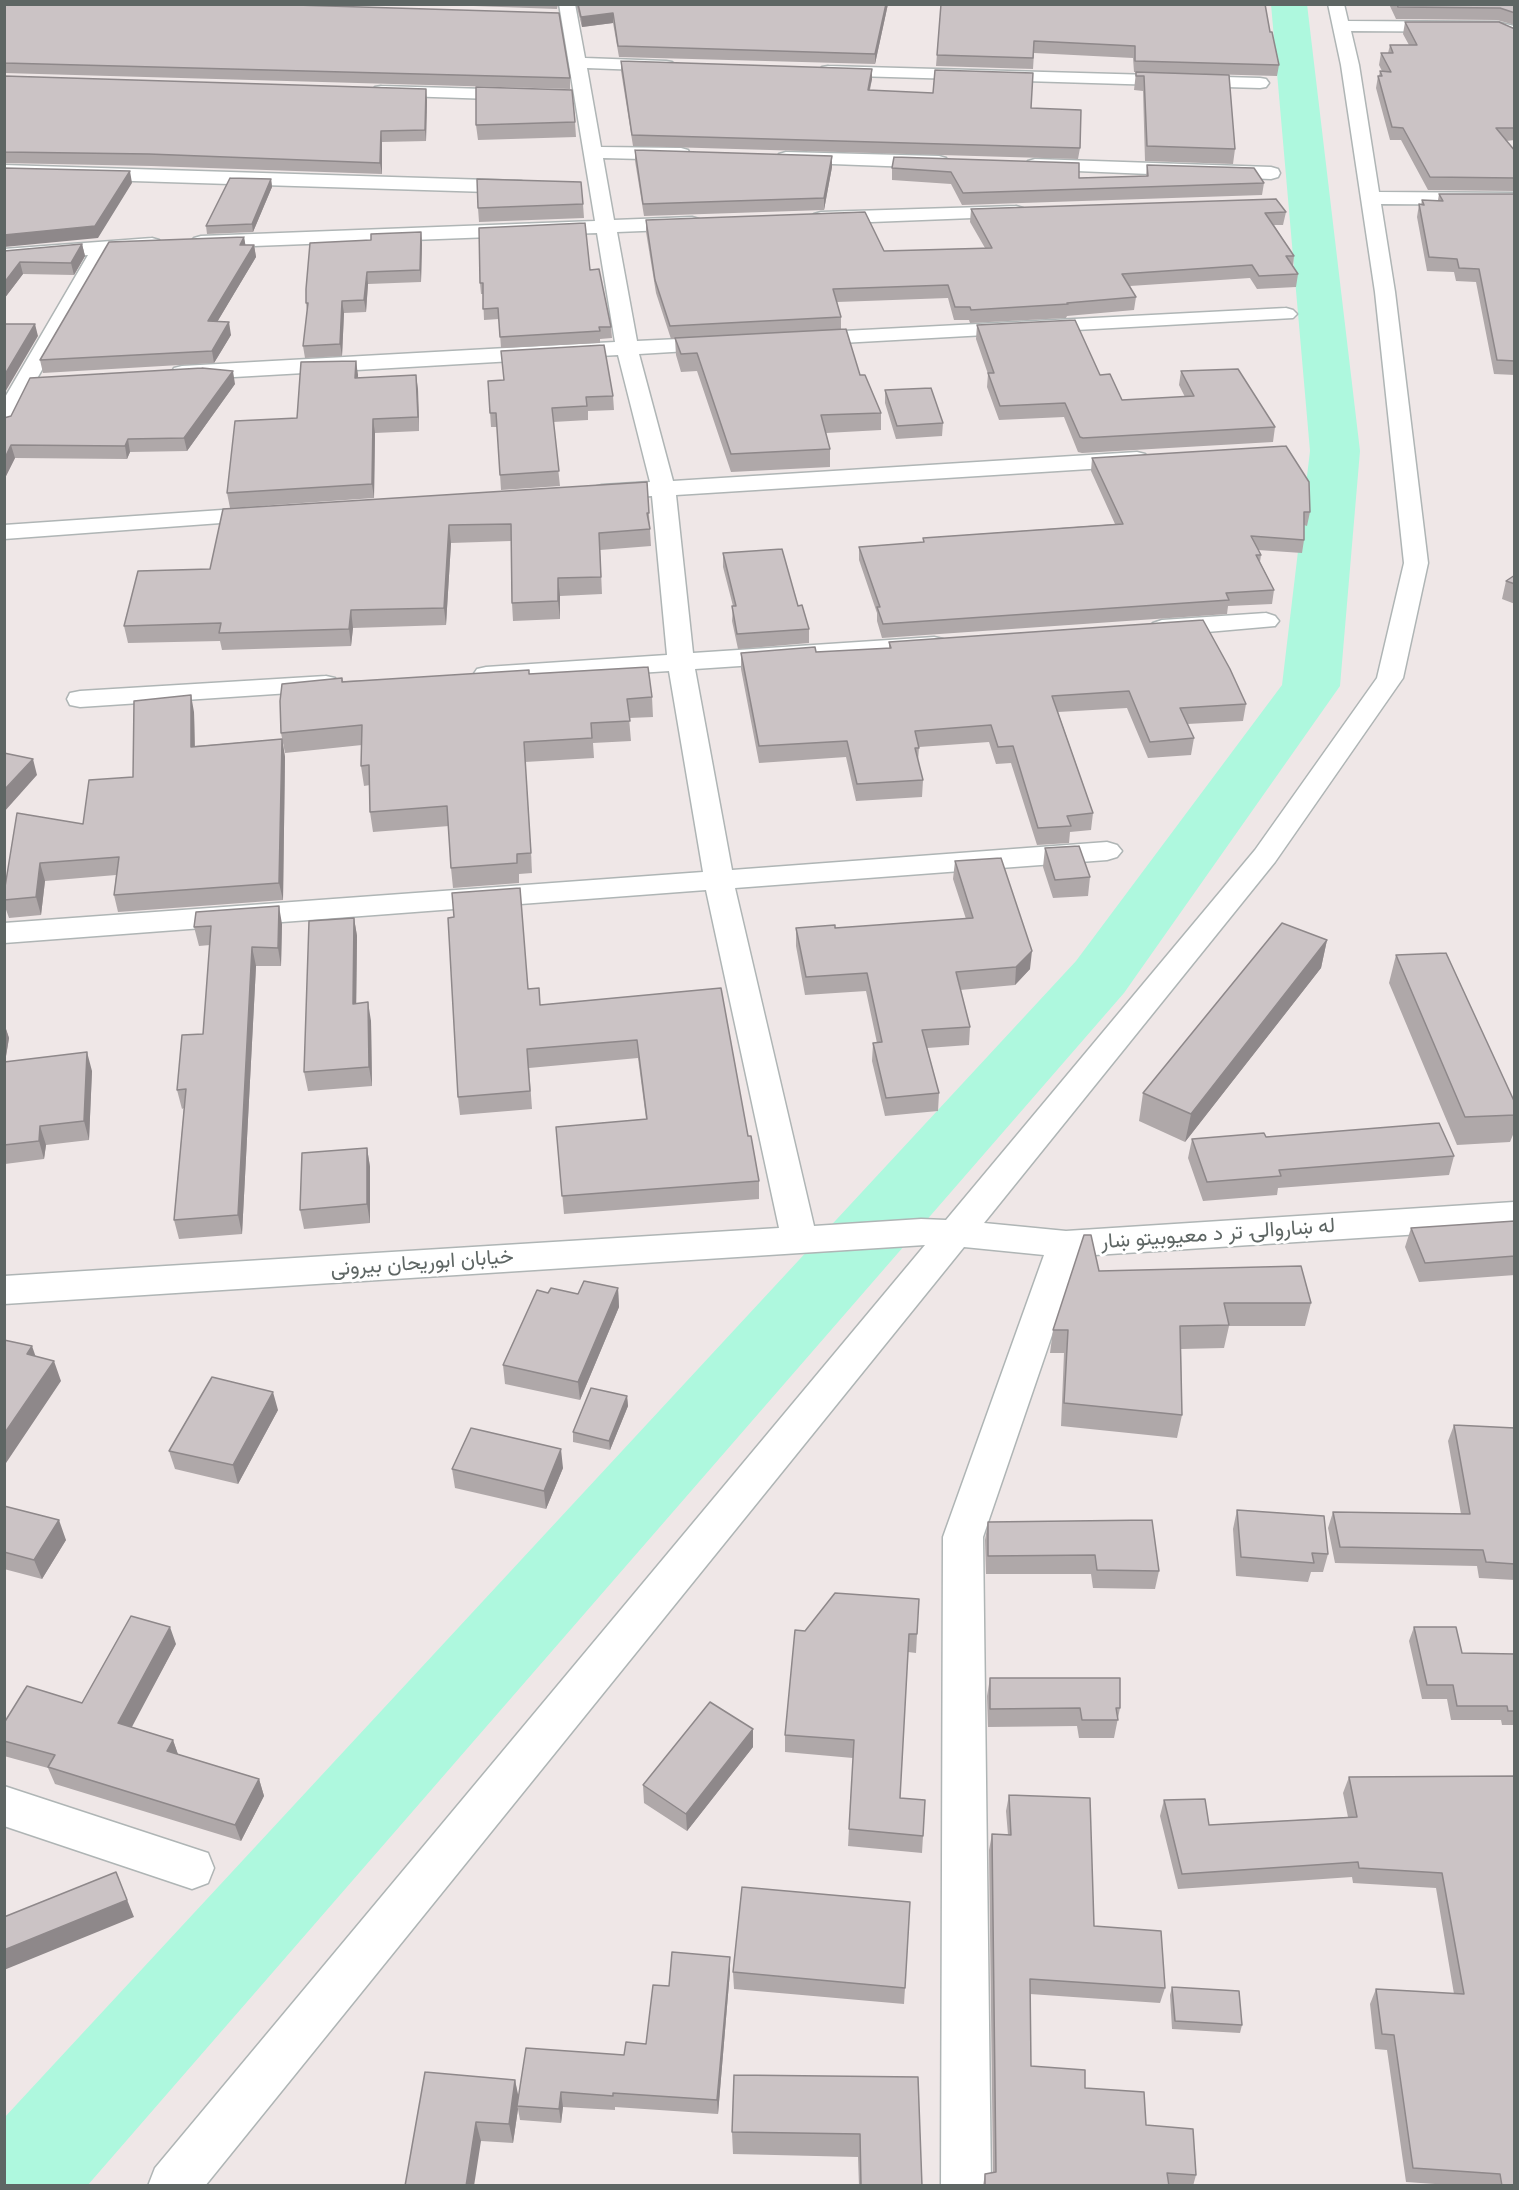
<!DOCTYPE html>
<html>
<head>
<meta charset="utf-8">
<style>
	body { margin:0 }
	#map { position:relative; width:1519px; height:2190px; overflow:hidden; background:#efe7e7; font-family:"Noto Sans",sans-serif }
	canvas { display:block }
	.frame { position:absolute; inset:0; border:6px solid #5e6664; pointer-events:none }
</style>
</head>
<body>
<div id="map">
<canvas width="1519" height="2190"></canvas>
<div class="frame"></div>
</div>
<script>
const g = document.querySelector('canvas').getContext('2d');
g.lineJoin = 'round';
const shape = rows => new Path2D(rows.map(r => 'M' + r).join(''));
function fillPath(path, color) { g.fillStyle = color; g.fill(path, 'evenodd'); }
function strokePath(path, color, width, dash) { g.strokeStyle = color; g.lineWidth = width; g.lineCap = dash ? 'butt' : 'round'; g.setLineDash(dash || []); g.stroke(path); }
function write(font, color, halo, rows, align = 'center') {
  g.font = font + ' "Noto Sans",Vazirmatn,sans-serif'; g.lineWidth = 6; g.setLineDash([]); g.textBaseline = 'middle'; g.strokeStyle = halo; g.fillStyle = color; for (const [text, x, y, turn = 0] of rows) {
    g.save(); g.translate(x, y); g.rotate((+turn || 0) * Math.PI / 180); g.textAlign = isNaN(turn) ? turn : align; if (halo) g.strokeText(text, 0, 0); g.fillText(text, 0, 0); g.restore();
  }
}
const river = shape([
	[1271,4,1307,4,1360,451,1340,686,1124,993,87,2186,4,2186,4,2118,1076,961,1282,685,1310,451,1271,4]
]);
const minor = shape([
	[559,4,575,4,585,58,666,61,672,62,675,66,672,70,666,71,587,68,601,147,681,148,688,150,690,154,688,158,681,160,603,158,614,220,692,217,699,219,702,223,699,227,692,229,617,232,637,341,721,337,729,338,732,343,729,348,721,349,639,354,673,481,1137,452,1145,454,1149,459,1145,464,1137,466,676,495,693,653,934,637,943,639,947,645,943,651,934,653,695,669,732,870,1107,842,1117,845,1122,851,1117,857,1107,860,735,888,814,1226,921,1219,946,1220,1255,850,1377,678,1404,563,1375,292,1341,65,1328,4,1344,4,1348,21,1497,22,1514,26,1514,40,1497,32,1351,31,1359,65,1379,192,1514,193,1514,205,1381,204,1395,292,1428,563,1403,678,1275,862,984,1223,1066,1231,1514,1202,1514,1228,1079,1256,983,1537,991,2186,941,2186,943,1537,1044,1255,964,1247,205,2186,148,2186,155,2168,925,1245,4,1304,4,1276,779,1228,706,890,4,943,4,923,703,872,669,671,486,683,477,681,473,675,477,669,486,667,667,655,652,496,602,499,594,497,590,492,594,487,602,485,650,482,618,355,182,380,174,378,171,373,174,368,182,366,615,342,597,233,201,248,194,246,191,242,194,238,201,236,595,221,559,4],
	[828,66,1260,78,1266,79,1269,83,1266,87,1260,88,822,75,819,71,822,67,828,66],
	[381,86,521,90,527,91,530,95,527,99,521,100,375,95,372,91,375,87,381,86],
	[786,152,939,156,946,158,948,162,946,166,939,168,779,162,777,158,779,154,786,152],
	[1035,159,1271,167,1278,169,1280,173,1278,177,1271,179,1028,169,1026,165,1028,161,1035,159],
	[4,165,521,181,528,183,531,187,528,191,521,193,4,177,4,165],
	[1016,206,1023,208,1026,212,1023,216,821,224,814,222,811,218,814,214,821,212,1016,206],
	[152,238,159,240,162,244,159,248,109,253,35,382,15,423,12,428,4,430,4,399,88,255,4,261,4,249,152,238],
	[1286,308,1293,310,1297,314,1293,318,805,345,797,344,794,339,797,334,805,333,1286,308],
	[266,507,275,509,278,514,275,519,4,539,4,525,266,507],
	[1266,613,1275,616,1279,621,1275,626,1162,636,1153,633,1149,628,1153,623,1162,620,1266,613],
	[326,676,335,678,339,684,335,690,80,707,70,705,67,699,70,693,80,691,326,676],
	[4,1786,208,1853,214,1868,208,1883,192,1889,4,1826,4,1786]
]);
const wall = shape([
	[4,4,570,78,570,89,4,73],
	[418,4,558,4,557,9],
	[576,4,888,4,875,64,619,57,613,23,582,27],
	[941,4,1270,32,1279,65,1277,76,1134,72,1133,58,1034,53,1033,69,936,66],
	[1389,4,1515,4,1515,25,1497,20,1396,19],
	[1405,22,1515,29,1515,140,1506,141,1515,151,1515,191,1428,190,1401,140,1390,140,1376,88,1378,76,1379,76,1380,71,1382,71,1379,65,1381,53,1388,53,1390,45,1409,45,1403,34],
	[621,61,872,79,870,90,1031,108,1080,148,1078,159,633,146,621,71],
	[1136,72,1229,75,1235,149,1233,164,1145,161,1143,91,1134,90],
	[4,76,427,100,426,141,382,142,382,174,151,166,4,163],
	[575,122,576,137,478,140,476,125],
	[635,150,832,167,824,210,644,216,635,161],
	[1147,165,1264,183,1262,195,962,205,951,184,892,180,892,168,1079,178,1146,176],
	[271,179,272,187,253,232,207,234,206,226],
	[1439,194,1515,194,1515,375,1494,374,1476,282,1456,281,1454,272,1427,271,1417,217,1419,204,1421,205,1422,200,1438,200],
	[583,204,584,218,479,222,478,208],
	[971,209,1286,212,1283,225,1274,225,1294,256,1293,266,1298,274,1296,287,1257,289,1250,278,1130,286,1136,297,1134,310,1067,316,1066,318,970,323,969,320,954,320,948,298,837,302,841,317,841,329,860,375,881,413,881,430,826,433,830,449,830,467,731,472,697,371,681,372,676,355,675,339,671,339,656,293,646,232,646,220,884,251,985,248,970,222],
	[421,232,422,244,421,282,368,284,366,312,344,313,342,356,305,358,303,346,307,311,306,303,371,240],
	[244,237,245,245,254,245,256,257,217,322,231,335,214,363,43,373,40,360],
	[82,244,85,256,74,275,23,274,4,299,4,251],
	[590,270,611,327,612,338,600,339,600,343,501,348,499,319,484,320,483,294,481,294,480,283],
	[977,325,1100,375,1122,400,1185,397,1179,385,1181,371,1275,427,1273,442,1082,453,1078,452,1064,417,999,420,987,387,988,374,976,339],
	[356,361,358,378,418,389,419,431,375,433,374,498,230,508,227,493,297,418],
	[488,381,613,396,614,410,588,411,588,420,553,422,560,486,501,490,497,427,491,427],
	[235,384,187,451,130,452,127,459,15,458,4,480,4,418],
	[885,390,943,423,942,436,896,439,885,403],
	[1092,458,1310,512,1307,526,1304,525,1304,540,1302,553,1258,550,1261,555,1260,562,1274,590,1272,604,1228,606,1227,614,882,638,877,621,877,613,859,560,859,547,923,542,923,538,1115,524,1091,471],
	[647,482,651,546,600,550,602,594,560,596,560,619,513,621,512,603,511,541,451,543,446,625,353,628,351,646,222,650,220,641,128,643,124,626,210,569],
	[723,553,798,606,809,629,809,643,738,649,732,621,733,606,723,567],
	[1515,575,1515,604,1502,599,1506,581],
	[889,642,1246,704,1243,721,1187,724,1194,738,1191,755,1148,758,1127,708,1058,712,1093,813,1091,830,1070,832,1069,843,1037,845,1011,763,996,764,989,742,919,747,918,761,923,780,922,797,856,801,846,757,759,763,741,669,741,653,816,652,889,648],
	[529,674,652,697,653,717,629,718,631,741,593,743,594,758,525,762,532,873,519,874,519,883,453,888,451,868,449,826,373,832,370,812,370,785,364,786,361,766,362,745,285,753,281,733,342,678,343,681],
	[194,712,195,746,282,739,285,757,283,900,118,912,114,895,116,875,45,881,41,915,9,918,4,904,4,893,83,824,133,777],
	[1045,848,1090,877,1088,896,1053,898,1043,867],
	[955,861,1030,969,1015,985,960,990,970,1027,969,1045,927,1048,939,1093,938,1111,885,1116,872,1061,873,1043,877,1043,866,991,805,995,796,946,796,928,835,928,966,919,953,879],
	[196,912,282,924,281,966,256,966,242,1234,179,1239,174,1220,184,1108,182,1109,177,1090,203,1034,210,945,199,946,194,927],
	[454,917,528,989,540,1005,721,988,748,1136,759,1181,759,1199,564,1214,556,1127,646,1119,638,1058,529,1068,532,1109,460,1115,458,1097],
	[354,918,357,936,356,1003,371,1021,372,1086,308,1091,304,1072],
	[1327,940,1321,968,1185,1142,1139,1121,1143,1093],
	[1396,955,1515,1103,1515,1130,1510,1142,1457,1145,1389,983],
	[4,1023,9,1038,5,1062,92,1071,89,1140,46,1145,44,1159,5,1164,4,1161],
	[1266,1137,1454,1156,1449,1175,1278,1188,1277,1195,1203,1201,1188,1158,1192,1139],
	[367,1148,370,1167,370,1223,304,1229,300,1210],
	[1515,1221,1515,1275,1419,1282,1405,1247,1411,1228],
	[1099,1271,1311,1303,1305,1326,1229,1326,1224,1348,1181,1349,1182,1415,1177,1438,1061,1426,1064,1353,1050,1353,1053,1330],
	[618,1288,619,1307,580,1400,505,1384,503,1365,578,1294],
	[627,1396,628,1406,610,1450,573,1442,573,1432],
	[278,1410,238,1484,175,1469,169,1451],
	[1454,1425,1515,1428,1515,1580,1479,1578,1477,1566,1335,1563,1328,1528,1333,1512,1461,1514,1448,1441],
	[563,1468,546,1509,455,1488,452,1469],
	[4,1506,66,1540,42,1579,4,1569],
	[1237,1510,1328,1554,1323,1572,1311,1572,1308,1582,1236,1576,1233,1529],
	[988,1522,1159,1571,1155,1589,1093,1588,1091,1574,986,1574,985,1540],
	[1414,1627,1462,1653,1515,1654,1515,1725,1502,1725,1501,1720,1451,1720,1447,1699,1422,1699,1409,1641],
	[805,1631,917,1634,916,1653,908,1652,900,1798,923,1836,922,1853,848,1846,853,1758,785,1752,785,1735],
	[176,1644,131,1727,173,1740,178,1755,259,1779,264,1796,241,1841,55,1784,48,1768,4,1756,4,1723,82,1703],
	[990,1678,1120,1708,1114,1738,1079,1738,1077,1726,988,1727,987,1696],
	[753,1729,753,1747,687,1831,644,1803,643,1785],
	[1515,1776,1515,2186,1464,2186,1406,2182,1387,2050,1375,2049,1370,2004,1376,1989,1454,1994,1436,1888,1353,1883,1352,1877,1178,1889,1160,1816,1164,1800,1209,1825,1348,1817,1343,1793,1349,1777],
	[1009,1795,1094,1926,1165,1988,1160,2003,1030,1994,1031,2066,1085,2088,1146,2125,1196,2175,1193,2186,983,2186,985,2174,993,2172,989,1850,992,1834,1008,1835,1006,1811],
	[730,1957,730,1971,718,2114,615,2107,615,2110,563,2107,561,2123,520,2120,518,2109,513,2143,481,2141,405,2186,515,2080,518,2097,624,2055,646,2044,669,1986],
	[733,1972,905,1988,904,2004,734,1989],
	[1172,1987,1242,2025,1240,2033,1172,2029,1170,1995],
	[918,2077,922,2186,859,2186,858,2157,733,2154,732,2132]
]);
const shadedWall = shape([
	[886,4,888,4,875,64,875,54],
	[613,13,613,23,582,27,581,17],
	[872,69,872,79,867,100,868,90],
	[426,89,427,100,426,141,425,130],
	[381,131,382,142,382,174,380,163],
	[832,156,832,167,824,210,824,198],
	[130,171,132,183,98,238,4,247,4,235],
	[271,179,272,187,253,232,252,224],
	[421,232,422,244,421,282,420,270],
	[244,237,246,248,240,245],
	[82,244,85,256,74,275,71,263],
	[254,245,256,257,210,334,208,321],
	[20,262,23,274,4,299,4,283],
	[367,272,368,284,366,312,364,300],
	[342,301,344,313,342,356,340,344],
	[229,322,231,335,214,363,212,351],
	[35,324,38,336,4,394,4,376],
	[356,361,358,375,357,392,355,378],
	[233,371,235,384,187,451,184,438],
	[416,375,418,389,419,431,418,417],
	[373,419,375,433,374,498,372,484],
	[128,439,130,452,127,459,125,446],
	[11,445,15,458,4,480,4,460],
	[449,525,451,543,446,625,444,608],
	[558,578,560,596,560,619,558,601],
	[351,610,353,628,351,646,349,629],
	[191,695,194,712,195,764,191,747],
	[282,739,285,757,283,900,279,883],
	[524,742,525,762,532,873,531,853],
	[33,759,37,775,4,812,4,790],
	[40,863,45,881,41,915,36,897],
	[279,906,282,924,281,966,278,948],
	[354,918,357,936,356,1023,353,1004],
	[1327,940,1321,968,1185,1142,1191,1114],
	[252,947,256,966,242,1234,238,1215],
	[1032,951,1030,969,1015,985,1016,967],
	[368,1002,371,1021,372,1086,369,1067],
	[4,1023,9,1038,4,1068],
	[87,1052,92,1071,89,1140,84,1121],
	[40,1126,46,1145,44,1159,39,1141],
	[367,1148,370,1167,370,1223,367,1204],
	[618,1288,619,1307,580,1400,578,1382],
	[32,1346,39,1366,27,1354],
	[54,1361,61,1381,4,1466,4,1434],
	[273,1392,278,1410,238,1484,233,1465],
	[627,1396,628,1406,610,1450,609,1441],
	[561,1449,563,1468,546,1509,544,1491],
	[59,1520,66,1540,42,1579,34,1560],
	[170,1627,176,1644,125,1740,118,1723],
	[753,1729,753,1747,687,1831,686,1814],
	[173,1740,179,1757,167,1751],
	[259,1779,264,1796,241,1841,235,1825],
	[116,1872,134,1917,4,1970,4,1950],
	[730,1957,730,1971,718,2114,717,2100],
	[515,2080,519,2099,517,2106,518,2109,513,2143,509,2124],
	[561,2092,563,2107,561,2123,559,2109],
	[476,2122,481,2141,474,2186,466,2186]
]);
const building = shape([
	[4,4,262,4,559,13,570,78,4,63,4,4],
	[578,4,886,4,875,54,618,46,613,13,581,17,578,4],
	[941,4,1265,4,1270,32,1272,32,1279,65,1135,61,1135,46,1034,41,1033,58,937,55,941,4],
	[1397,4,1515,4,1515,13,1500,8,1398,7,1397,4],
	[1405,22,1499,22,1515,29,1515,128,1496,128,1515,151,1515,178,1430,177,1403,128,1392,127,1378,76,1382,76,1380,71,1391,72,1381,53,1393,53,1390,45,1417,45,1405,22],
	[621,61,872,69,868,90,933,93,935,70,1033,73,1031,108,1081,110,1080,148,632,135,621,61],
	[1136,72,1229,75,1235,149,1147,146,1144,76,1136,76,1136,72],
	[4,76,426,89,425,130,381,131,380,163,149,154,4,152,4,76],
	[476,87,572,90,575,122,476,125,476,87],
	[635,150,832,156,824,198,643,204,635,150],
	[894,157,1079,163,1079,178,1148,176,1147,165,1254,168,1264,183,963,193,951,172,892,168,894,157],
	[4,168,130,171,95,226,4,235,4,168],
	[230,178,271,179,252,224,206,226,230,178],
	[477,179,581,182,583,204,478,208,477,179],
	[1439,194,1515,194,1515,361,1497,360,1479,269,1459,268,1457,259,1429,257,1419,204,1424,205,1422,200,1443,201,1439,194],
	[1276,199,1286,212,1265,213,1294,256,1286,256,1298,274,1259,276,1252,265,1122,274,1136,297,1067,303,1068,304,971,310,970,307,955,307,948,285,833,289,841,317,670,326,655,280,646,220,865,212,884,251,992,248,971,209,1276,199],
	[585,223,590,270,599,269,611,327,599,327,600,331,500,337,498,308,483,309,483,283,480,283,479,228,585,223],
	[421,232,420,270,367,272,364,300,342,301,340,344,303,346,308,303,306,303,306,289,310,243,371,240,371,234,421,232],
	[244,237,240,245,254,245,208,321,229,322,212,351,40,360,109,242,244,237],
	[82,244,71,263,20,262,4,283,4,251,82,244],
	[1075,320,1100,375,1110,374,1122,400,1194,396,1181,371,1238,369,1275,427,1083,438,1080,437,1065,403,1000,406,988,373,994,373,977,325,1075,320],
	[4,324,35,324,4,376,4,324],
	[846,329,860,375,865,375,881,413,821,415,830,449,731,454,697,353,681,354,675,338,846,329],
	[604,345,613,396,586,397,587,406,552,408,559,471,500,475,496,413,490,413,488,381,504,380,501,351,604,345],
	[356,361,355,378,416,375,418,417,373,419,372,484,227,493,235,421,297,418,301,362,356,361],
	[202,368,233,371,184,438,128,439,125,446,11,445,4,460,4,418,11,416,30,378,202,368],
	[931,388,943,423,897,426,885,390,931,388],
	[1286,446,1309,482,1310,512,1304,512,1304,540,1251,536,1261,555,1256,555,1274,590,1226,593,1229,600,883,624,877,607,880,607,859,547,924,542,923,538,1123,524,1092,458,1286,446],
	[647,482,649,513,647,513,650,529,599,533,601,577,558,578,558,601,512,603,511,524,449,525,444,608,351,610,349,629,219,633,221,623,124,626,138,571,210,569,223,509,647,482],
	[782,549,798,606,802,605,809,629,737,634,732,606,736,606,723,553,782,549],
	[1515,575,1515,584,1506,581,1515,575],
	[1203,620,1230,669,1246,704,1180,708,1194,738,1150,742,1129,691,1052,696,1093,813,1067,816,1071,826,1038,828,1013,746,998,747,991,725,915,731,919,748,915,748,923,780,857,784,847,741,759,746,741,653,815,647,816,652,891,648,889,642,1203,620],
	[648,667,652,697,627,699,630,721,591,723,592,738,524,742,531,853,517,854,517,863,451,868,447,806,370,812,369,765,361,766,362,725,281,733,280,701,282,684,342,678,342,682,529,670,529,674,648,667],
	[191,695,191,747,282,739,279,883,114,895,119,857,40,863,36,897,4,900,4,893,17,813,83,824,89,780,133,777,134,701,191,695],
	[4,753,33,759,4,790,4,753],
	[1079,846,1090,877,1055,880,1045,848,1079,846],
	[1001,858,1032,951,1016,967,956,972,970,1027,922,1030,939,1093,886,1098,873,1043,882,1042,867,973,806,977,796,928,835,925,835,928,973,918,955,861,1001,858],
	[520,888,528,989,539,988,540,1005,721,988,748,1136,751,1136,759,1181,562,1196,556,1127,647,1119,637,1040,527,1049,530,1091,458,1097,448,918,454,917,452,893,520,888],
	[279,906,278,948,252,947,238,1215,174,1220,186,1089,177,1090,182,1035,203,1034,211,926,194,927,196,912,279,906],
	[354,918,353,1004,368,1002,369,1067,304,1072,309,921,354,918],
	[1282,923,1327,940,1191,1114,1143,1093,1282,923],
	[1446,953,1515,1103,1515,1115,1465,1117,1396,955,1446,953],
	[87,1052,84,1121,40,1126,39,1141,4,1145,4,1062,87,1052],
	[1439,1123,1454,1156,1279,1170,1281,1176,1207,1182,1192,1139,1264,1133,1266,1137,1439,1123],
	[367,1148,367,1204,300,1210,302,1153,367,1148],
	[1515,1221,1515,1256,1425,1263,1411,1228,1515,1221],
	[1084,1235,1091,1235,1099,1271,1301,1266,1311,1303,1224,1303,1229,1325,1180,1326,1182,1415,1064,1403,1068,1330,1053,1330,1084,1235],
	[584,1281,618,1288,578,1382,503,1365,537,1290,548,1293,551,1288,578,1294,584,1281],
	[4,1340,32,1346,27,1354,54,1361,4,1434,4,1340],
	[212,1377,273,1392,233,1465,169,1451,212,1377],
	[591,1388,627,1396,609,1441,573,1432,591,1388],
	[1454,1425,1515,1428,1515,1564,1486,1562,1483,1550,1340,1547,1333,1512,1470,1514,1454,1425],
	[471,1428,561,1449,544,1491,452,1469,471,1428],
	[4,1506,59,1520,34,1560,4,1552,4,1506],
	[1237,1510,1324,1516,1328,1554,1312,1553,1314,1563,1241,1557,1237,1510],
	[1152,1520,1159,1571,1097,1570,1095,1555,988,1556,988,1522,1152,1520],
	[835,1593,919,1599,917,1634,909,1634,900,1798,925,1800,923,1836,849,1829,854,1740,785,1735,795,1630,805,1631,835,1593],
	[131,1616,170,1627,118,1723,173,1740,167,1751,259,1779,235,1825,48,1767,55,1755,4,1741,4,1723,27,1686,82,1703,131,1616],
	[1414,1627,1456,1627,1462,1653,1515,1654,1515,1711,1508,1711,1507,1706,1457,1706,1453,1685,1427,1685,1414,1627],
	[990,1678,1120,1678,1120,1708,1116,1708,1118,1720,1082,1720,1080,1708,990,1709,990,1678],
	[710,1702,753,1729,686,1814,643,1785,710,1702],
	[1515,1776,1515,2186,1502,2186,1500,2174,1413,2168,1394,2035,1382,2034,1376,1989,1464,1994,1442,1873,1359,1868,1358,1862,1182,1874,1164,1800,1205,1799,1209,1825,1357,1817,1349,1777,1515,1776],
	[1009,1795,1090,1798,1094,1926,1161,1931,1165,1988,1030,1979,1031,2066,1085,2070,1085,2088,1144,2092,1146,2125,1193,2129,1196,2175,1167,2173,1169,2186,985,2186,985,2174,996,2172,992,1834,1011,1835,1009,1795],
	[116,1872,127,1900,4,1950,4,1917,116,1872],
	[742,1887,910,1902,905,1988,733,1972,742,1887],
	[672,1952,730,1957,717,2100,613,2093,613,2096,561,2092,559,2109,517,2106,526,2048,624,2055,626,2042,646,2044,653,1985,669,1986,672,1952],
	[1172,1987,1239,1991,1242,2025,1175,2021,1172,1987],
	[425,2072,515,2080,509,2124,476,2122,466,2186,405,2186,425,2072],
	[734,2075,918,2077,922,2186,861,2186,860,2134,732,2132,734,2075]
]);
const streetNames = [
	["له ښاروالۍ تر د معیوبیتو ښار",1218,1234,-4],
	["خیابان ابوریحان بیرونی",422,1263,-4]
];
fillPath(river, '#aef8de');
strokePath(minor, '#afb5b5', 3);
fillPath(minor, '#fff');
fillPath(wall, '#afa8a9');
fillPath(shadedWall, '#8e888a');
fillPath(building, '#cbc3c5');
strokePath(building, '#8e888a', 1.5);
write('21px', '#5e6664', '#fff', streetNames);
</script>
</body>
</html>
